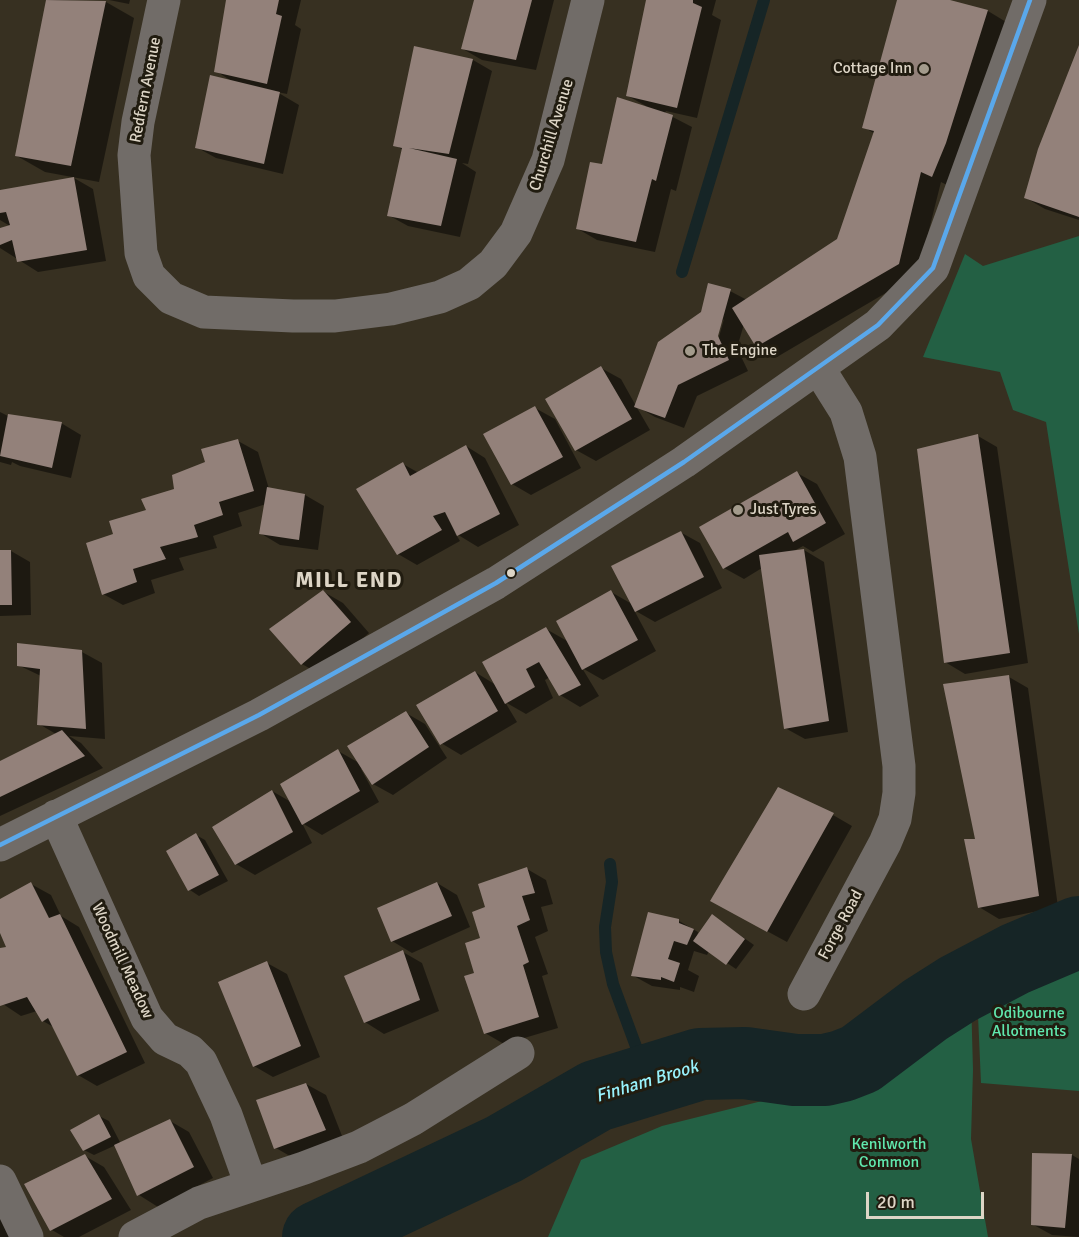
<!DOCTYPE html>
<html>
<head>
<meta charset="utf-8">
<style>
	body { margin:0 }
	#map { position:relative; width:1079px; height:1237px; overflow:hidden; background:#373021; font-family:Signika,sans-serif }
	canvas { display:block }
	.scale { position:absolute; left:866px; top:1192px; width:118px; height:27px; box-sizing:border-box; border:3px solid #ddd5c6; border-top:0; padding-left:8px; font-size:18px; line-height:21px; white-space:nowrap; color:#ddd5c6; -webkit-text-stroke:4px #211c10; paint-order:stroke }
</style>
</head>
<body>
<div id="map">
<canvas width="1079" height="1237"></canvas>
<div class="scale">20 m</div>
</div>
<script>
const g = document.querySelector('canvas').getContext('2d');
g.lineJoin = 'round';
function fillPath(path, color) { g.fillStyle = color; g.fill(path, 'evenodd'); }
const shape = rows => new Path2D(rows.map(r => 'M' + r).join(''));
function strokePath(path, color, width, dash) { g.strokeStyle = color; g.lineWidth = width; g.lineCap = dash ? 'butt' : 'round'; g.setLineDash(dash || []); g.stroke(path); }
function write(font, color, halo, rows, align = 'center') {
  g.font = font + ' Signika,sans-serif'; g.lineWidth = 6; g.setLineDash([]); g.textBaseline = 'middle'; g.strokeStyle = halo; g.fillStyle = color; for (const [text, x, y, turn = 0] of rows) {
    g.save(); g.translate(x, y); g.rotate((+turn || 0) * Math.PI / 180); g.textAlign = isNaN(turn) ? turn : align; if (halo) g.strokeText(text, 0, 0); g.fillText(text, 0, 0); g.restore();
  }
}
const green = shape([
	[1079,236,1079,634,1046,422,1013,410,1000,372,923,357,965,254,983,266],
	[1079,951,1079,1091,981,1083,977,993,1031,965],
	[971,997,973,1070,971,1139,988,1237,548,1237,581,1160,662,1126,854,1078]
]);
const shadow = shape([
	[47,0,106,2,134,18,99,182,45,172,17,156],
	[109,0,130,0,129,4],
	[228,0,301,0,295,25,301,29,287,94,277,92,299,105,283,174,216,158,196,147,233,82,216,71],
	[475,0,554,0,536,70,482,60,463,49],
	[646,0,716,0,712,15,721,20,697,118,666,111,665,113,692,127,676,191,671,189,655,252,597,240,578,229,604,166,646,106,628,96,648,1],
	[898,0,944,0,988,11,1016,28,951,187,941,182,918,274,777,357,757,346,744,324,737,348,748,371,697,396,684,428,655,417,636,406,650,430,596,461,576,450,601,368,621,379,636,406,730,291,747,300,838,240,875,134,864,127],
	[724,319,717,344,714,343,720,324],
	[1079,51,1079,220,1045,209,1026,198],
	[473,60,492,71,468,164,462,163,476,172,460,237,408,226,388,215,403,150,395,145],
	[74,178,93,189,106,261,38,272,0,248,0,229,10,226,0,220,0,192],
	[535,408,555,419,581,468,531,495,512,484],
	[0,412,8,416,61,423,81,435,71,478,20,466,12,462,11,465,0,462],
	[978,436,997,447,1028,663,965,674,945,662],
	[238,441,258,452,269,489,305,495,324,506,318,550,280,545,260,533,266,504,238,513,242,526,213,536,217,548,179,558,184,570,151,580,155,593,123,605,103,594,115,535],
	[466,446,485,458,519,525,478,547,455,533,460,541,417,565,398,554,403,464,419,473],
	[797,473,817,484,845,534,813,552,803,546,792,552,804,550,824,562,848,732,805,739,785,728,762,568,744,579,724,568],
	[680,532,700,543,722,588,655,622,634,610,656,651,603,680,582,668,599,696,580,707,560,695,550,677,545,680,553,698,526,714,505,702,517,722,461,755,441,743,475,672,496,685,546,629,569,642,611,592,632,604],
	[0,551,11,551,30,562,31,615,0,616],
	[324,592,343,603,369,633,321,675,302,664],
	[82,652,102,663,105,739,69,736,81,743,103,768,0,816,0,762,56,734,39,724,41,676,18,665],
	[1009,677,1028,688,1058,907,999,919,979,907],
	[406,713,425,724,447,758,393,795,373,784,363,768,361,769,379,802,322,835,302,823,312,843,255,875,236,864,272,791,291,802,338,751,361,764],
	[833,815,852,826,787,942,732,912],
	[196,835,205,840,228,881,199,896,190,890,168,852],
	[527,869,546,880,553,904,541,907,548,931,535,937,548,974,542,976,558,1028,504,1044,485,1033,476,974,487,908],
	[437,883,457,895,470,927,412,953,392,941],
	[31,884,51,895,61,916,79,927,145,1063,97,1086,78,1075,55,1028,43,1021,37,1011,21,1016,0,1002,0,950,8,947,0,930,0,901],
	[713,916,754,945,736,969,709,951,707,955,694,951,688,970,699,976,694,992,680,987,680,990,652,986,632,975,679,921,698,932,697,938],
	[403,952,422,963,439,1011,384,1034,365,1022],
	[267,963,287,974,320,1057,273,1077,254,1066],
	[306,1084,326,1095,344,1141,295,1159,276,1148],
	[99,1116,109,1121,121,1144,170,1121,189,1132,213,1178,158,1207,139,1195,116,1145,94,1155,84,1150],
	[1033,1154,1072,1155,1079,1159,1079,1237,1052,1235,1032,1224],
	[85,1156,104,1167,131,1210,79,1237,64,1237,52,1230],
	[0,1213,27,1237,0,1237]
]);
const stream = shape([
	[682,272,764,0],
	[610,864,612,882,605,927,606,952,613,984,648,1079]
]);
const river = shape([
	[318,1237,504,1149,596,1096,700,1064,745,1063,795,1070,825,1070,842,1066,860,1059,925,1010,958,989,1015,959,1079,932]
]);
const building = shape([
	[46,0,106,1,71,166,15,156],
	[226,0,279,0,276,14,282,16,267,84,214,72],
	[474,0,532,0,516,60,461,49],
	[646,0,693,0,693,3,702,7,677,108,626,96],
	[897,0,950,0,988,10,946,143,932,177,921,172,899,264,756,347,732,308,837,239,874,131,862,128],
	[1079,45,1079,217,1024,198,1038,149],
	[414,46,473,59,449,154,409,148,457,159,441,226,387,216,402,148,393,146],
	[210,75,280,92,264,164,195,148],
	[617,97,673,115,656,181,652,179,636,242,576,229,590,162,602,164],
	[74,177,87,250,17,262,12,240,0,245,0,228,10,225,6,212,0,213,0,190],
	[708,283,731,289,718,336,729,360,678,385,665,418,634,407,658,342,701,312],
	[601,366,632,419,575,451,545,399],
	[535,406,563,457,511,485,483,434],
	[8,414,62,422,52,468,0,456],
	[978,434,1010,653,944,663,917,449],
	[238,439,254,491,219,502,223,515,194,525,198,537,160,547,166,559,133,569,137,582,102,595,86,543,113,534,109,521,146,510,141,499,174,489,172,475,205,462,201,449],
	[466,445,500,514,457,536,445,512,433,516,442,530,397,555,356,489,403,462,410,476],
	[797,471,826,523,793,542,788,532,723,569,699,527],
	[267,487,305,494,299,540,259,534],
	[681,531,704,577,635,612,611,566],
	[804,549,829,721,784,729,759,555],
	[0,550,11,550,12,605,0,605],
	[323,590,351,622,301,665,269,629],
	[611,590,638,640,582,670,556,621],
	[546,627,581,685,559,696,539,662,526,669,535,687,505,704,482,662],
	[17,643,82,650,86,729,37,725,40,669,17,666],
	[475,671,498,711,440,745,416,705],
	[1009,675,1039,896,978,908,964,839,975,839,943,684],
	[406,711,429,747,372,785,347,746],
	[62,730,85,756,0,797,0,761],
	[338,749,360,791,302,825,280,784],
	[778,787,834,813,767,932,710,901],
	[272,790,293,832,235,865,212,827],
	[196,833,219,875,188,891,166,851],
	[527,867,535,893,522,896,530,920,517,926,529,962,523,965,539,1017,484,1034,464,976,474,973,465,943,480,938,472,912,485,907,478,884],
	[31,882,49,918,60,914,127,1052,77,1076,48,1018,42,1022,27,997,0,1006,0,948,6,947,0,933,0,899],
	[437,882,452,916,391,942,377,908],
	[648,912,679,919,679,923,694,929,687,945,674,941,668,959,680,963,674,982,661,977,661,980,631,976],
	[712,914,745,939,726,965,693,941],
	[403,950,420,1000,364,1023,344,976],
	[267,961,301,1046,253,1067,218,982],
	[306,1083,326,1130,274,1149,256,1100],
	[99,1114,111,1137,83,1151,70,1130],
	[170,1119,194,1167,137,1196,114,1145],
	[1032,1153,1072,1154,1065,1228,1031,1225],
	[85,1154,112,1199,50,1231,24,1184]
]);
const minor = shape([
	[164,0,138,122,134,155,141,253,149,276,171,298,204,312,293,316,335,316,391,309,440,297,469,284,493,264,516,233,548,160,588,0],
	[56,816,147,1018,165,1039,190,1051,201,1062,226,1115,251,1185],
	[0,845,259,715,496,583,684,462,878,325,933,268,1030,0],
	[804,994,885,843,895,819,899,793,899,766,860,457,846,412,819,369],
	[0,1181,27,1237],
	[135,1237,199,1203,304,1168,359,1147,413,1119,518,1053]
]);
const bus1 = shape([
	[0,845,259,715,496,583,684,462,878,325,933,268,1030,0]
]);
const markers = [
	[924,69,6,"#a39b8c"],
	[690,351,6,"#a39b8c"],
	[738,510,6,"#a39b8c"],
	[511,573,5,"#ddd5c6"]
];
const poiNames = [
	["Cottage Inn",912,69,"right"],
	["The Engine",702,351],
	["Just Tyres",750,510]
];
const streetNames = [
	["Redfern Avenue",146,90,-79],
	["Churchill Avenue",552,135,-73],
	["Forge Road",841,925,-62],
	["Woodmill Meadow",122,961,65]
];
const parkNames = [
	["Odibourne",1029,1014],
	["Allotments",1029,1032],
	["Kenilworth",889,1145],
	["Common",889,1163]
];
const waterNames = [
	["Finham Brook",647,1082,-17]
];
const districtNames = [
	["MILL END",349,581]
];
fillPath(green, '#236044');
fillPath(shadow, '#0007');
strokePath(stream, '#162526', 12);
strokePath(river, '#162526', 72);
fillPath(building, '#93817a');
strokePath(minor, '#716c68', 33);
strokePath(bus1, '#5aa8eb', 4.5);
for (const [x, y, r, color] of markers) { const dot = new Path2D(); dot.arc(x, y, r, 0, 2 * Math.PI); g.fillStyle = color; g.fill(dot); strokePath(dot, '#211c10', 2); }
write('16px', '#ddd5c6', '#211c10', poiNames, 'left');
write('16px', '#ddd5c6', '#211c10', streetNames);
write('16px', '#60e7ad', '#211c10', parkNames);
write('italic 18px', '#98f2fc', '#211c10', waterNames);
g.letterSpacing = '1.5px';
write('bold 22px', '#ddd5c6', '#211c10', districtNames);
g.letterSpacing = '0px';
</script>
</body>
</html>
